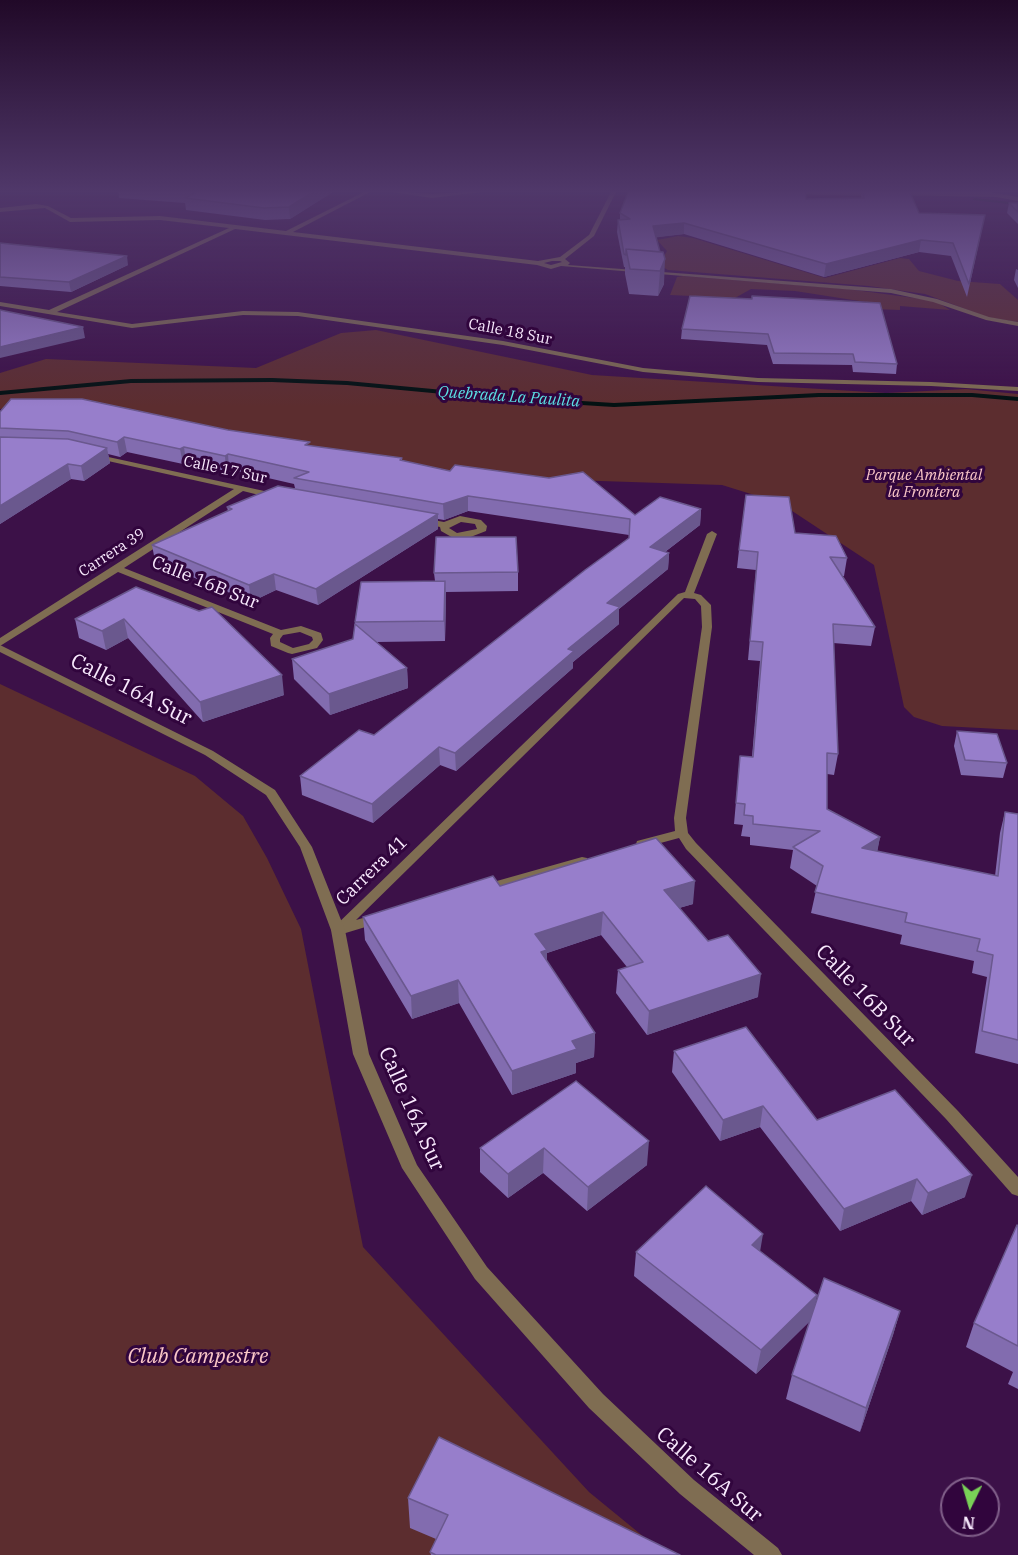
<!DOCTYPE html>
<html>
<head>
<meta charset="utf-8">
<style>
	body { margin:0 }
	#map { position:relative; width:1018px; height:1555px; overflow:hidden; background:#3c1148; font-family:"IBM Plex Serif",serif }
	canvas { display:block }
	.north { position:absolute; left:940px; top:1477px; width:60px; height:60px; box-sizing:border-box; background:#31053d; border:2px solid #81608a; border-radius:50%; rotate:185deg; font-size:16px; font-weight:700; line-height:24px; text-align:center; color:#f8e9fd }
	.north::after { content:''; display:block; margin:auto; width:21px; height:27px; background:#79d157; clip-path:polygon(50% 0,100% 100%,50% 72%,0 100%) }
</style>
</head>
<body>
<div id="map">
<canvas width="1018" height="1555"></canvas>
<div class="north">N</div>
</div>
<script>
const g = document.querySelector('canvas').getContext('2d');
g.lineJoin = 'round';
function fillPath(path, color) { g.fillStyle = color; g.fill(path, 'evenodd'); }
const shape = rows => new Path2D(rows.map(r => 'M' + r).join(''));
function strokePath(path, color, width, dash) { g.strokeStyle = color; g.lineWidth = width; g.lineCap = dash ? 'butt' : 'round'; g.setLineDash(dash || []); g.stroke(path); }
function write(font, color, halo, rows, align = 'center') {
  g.font = font + ' "IBM Plex Serif",serif'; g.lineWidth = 6; g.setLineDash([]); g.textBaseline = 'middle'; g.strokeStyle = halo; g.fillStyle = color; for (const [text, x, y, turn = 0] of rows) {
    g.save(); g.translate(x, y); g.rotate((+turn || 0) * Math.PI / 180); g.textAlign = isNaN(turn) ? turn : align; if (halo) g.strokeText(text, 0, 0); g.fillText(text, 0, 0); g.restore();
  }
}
const green = shape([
	[678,236,693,238,825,278,900,258,909,259,919,271,958,281,1000,284,1018,300,1018,322,987,317,925,294,869,286,668,270,659,265,667,251,657,240],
	[683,276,847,289,922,299,937,302,950,310,900,306,900,310,872,309,872,303,795,291,751,289,735,298,670,295,677,277],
	[376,330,592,375,886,393,966,389,1018,394,1018,730,942,726,914,717,904,707,874,565,780,503,722,485,479,477,35,404,0,409,0,373,46,359,256,368,341,333],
	[0,684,195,776,243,816,267,858,301,929,363,1247,589,1492,666,1555,0,1555]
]);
const stream = shape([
	[974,198,1018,203,1018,205,973,200,974,198],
	[272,378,347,381,518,397,614,403,819,393,972,393,1018,397,1018,401,972,397,819,397,614,407,518,401,347,385,272,382,131,383,0,395,0,391,131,379,272,378]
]);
const minor = shape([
	[368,190,374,190,293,232,538,261,560,257,589,235,612,190,617,190,594,236,565,259,570,263,568,265,891,289,937,299,989,317,1018,322,1018,326,986,320,933,302,891,293,561,266,551,269,537,265,235,229,57,312,132,324,243,311,298,312,503,341,643,368,758,378,931,382,1018,387,1018,391,931,386,758,382,643,372,503,345,298,316,243,315,132,328,0,306,0,302,49,310,229,228,160,220,70,222,45,208,0,212,0,208,36,204,48,206,71,218,160,216,286,231,368,190],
	[552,261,560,261,562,262,551,265,544,263,552,261],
	[90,453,278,494,278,498,275,499,243,491,124,568,281,630,301,626,321,633,323,640,317,648,292,654,288,653,271,646,270,638,273,634,118,572,0,646,0,638,234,489,90,457,90,453],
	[300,632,312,637,313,640,309,644,293,648,280,642,280,639,283,635,300,632],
	[460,516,481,520,487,526,486,531,468,538,455,539,441,531,440,527,419,523,418,521,422,518,444,522,460,516],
	[461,522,475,524,477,529,457,533,449,528,461,522],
	[712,531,717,534,694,593,701,595,711,605,712,627,686,818,688,833,696,843,958,1111,1018,1177,1018,1196,1012,1194,946,1119,686,849,679,838,642,848,636,844,637,841,675,831,674,818,702,627,701,606,695,599,684,598,356,920,377,914,382,916,384,919,382,922,339,935,333,933,331,930,678,594,685,592,707,534,712,531],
	[582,857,587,858,588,861,587,864,484,893,479,892,477,889,479,886,582,857]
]);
const tertiary = shape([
	[378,190,432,194,499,190,432,198,378,190],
	[788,191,876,192,879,194,876,196,786,194,788,191],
	[896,192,990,192,1018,197,1018,201,996,197,894,195,896,192],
	[0,645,213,751,275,790,312,847,345,930,369,1054,417,1165,487,1267,603,1394,694,1480,778,1548,782,1555,754,1555,680,1494,589,1408,475,1279,402,1168,353,1054,331,930,300,847,266,795,205,755,0,652,0,645]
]);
const wall = shape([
	[118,190,336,190,290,219,265,220,186,210,185,203,119,198],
	[862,190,919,213,985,215,967,297,951,256,919,252,824,277,684,234,656,237,664,284,658,296,629,294,625,274,625,267,624,267,617,232,618,220,620,220,620,213,806,199,861,198],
	[1009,203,1018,203,1018,224,1007,213],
	[0,243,128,265,71,292,0,286],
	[1016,269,1018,270,1018,288,1014,280],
	[690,296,897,364,896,374,853,372,852,365,773,364,767,345,681,339,682,329],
	[0,412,228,430,311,446,402,458,402,461,635,515,701,509,700,525,665,552,669,553,668,569,619,609,619,624,573,662,573,668,456,771,440,765,373,823,302,795,300,776,374,735,629,538,629,535,468,511,444,520,438,519,438,529,318,605,276,590,251,602,155,561,152,545,228,511,227,507,295,488,294,484,229,469,226,471,186,462,183,464,127,452,120,457,108,454,110,463,84,481,71,479,0,524],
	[795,533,847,558,844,576,842,576,875,627,871,646,833,643,838,754,834,775,827,774,827,809,880,837,877,851,995,876,1000,833,1005,812,1018,814,1018,1064,975,1053,987,977,972,973,974,961,900,944,902,935,811,913,817,886,790,868,793,850,750,845,750,837,741,836,743,825,734,824,740,756,752,757,760,661,748,660,756,570,737,568,739,550],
	[518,572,518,591,446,592,445,641,377,642,407,668,408,688,330,715,294,679,292,659,353,639,355,622,435,581,434,573],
	[136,587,284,695,203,722,128,638,106,650,79,638,75,619],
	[957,731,1007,763,1003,778,961,775,954,746],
	[500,886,693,904,679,908,758,997,647,1035,616,993,618,970,627,967,601,935,547,953,547,961,595,1033,594,1057,576,1063,576,1073,512,1095,459,1003,412,1019,365,940,363,917],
	[674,1051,817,1120,965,1197,922,1215,911,1201,840,1231,760,1127,720,1141,672,1072],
	[576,1081,647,1165,587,1211,543,1173,508,1198,480,1172,480,1148],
	[1018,1226,1018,1389,1008,1384,1013,1372,966,1347,974,1323],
	[760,1251,817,1295,814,1309,900,1311,893,1335,860,1432,786,1399,792,1375,810,1321,756,1374,634,1276,636,1252],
	[408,1498,680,1555,431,1555,430,1552,436,1539,410,1528]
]);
const shadedWall = shape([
	[316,190,336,190,290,219,289,207],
	[684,223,684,234,652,238,653,226],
	[921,240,919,252,824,277,826,264],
	[127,256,128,265,71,292,69,282],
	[665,259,664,284,658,296,660,271],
	[83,327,85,338,0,358,0,347],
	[124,437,127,452,120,457,117,442],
	[184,447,186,462,183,464,180,449],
	[107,448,110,463,84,481,81,466],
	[228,454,229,469,226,471,225,456],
	[68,464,71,479,0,524,0,506],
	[468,496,468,511,444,520,443,504],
	[701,509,700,525,649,564,650,547],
	[438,514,438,529,318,605,316,589],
	[669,553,668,569,619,609,619,624,573,662,573,668,456,771,455,753,568,649,607,603],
	[274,574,276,590,251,602,249,585],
	[445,581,446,601,445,641,444,621],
	[124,619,128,638,106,650,102,631],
	[407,668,408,688,330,715,329,694],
	[282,675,284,695,203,722,200,702],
	[439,747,440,765,373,823,372,804],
	[880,837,876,859,862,848],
	[695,881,693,904,662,913,664,890],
	[603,912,601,935,547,953,547,973,535,934],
	[761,974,758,997,647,1035,649,1011],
	[458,980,459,1003,412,1019,411,996],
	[595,1033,594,1057,576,1063,576,1073,512,1095,512,1071,572,1041],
	[763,1106,760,1127,720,1141,723,1120],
	[649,1141,647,1165,587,1211,588,1187],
	[544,1148,543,1173,508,1198,508,1174],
	[972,1175,965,1197,922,1215,928,1193],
	[917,1179,911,1201,840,1231,844,1209],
	[763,1234,759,1258,752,1245],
	[817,1295,812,1319,756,1374,761,1350],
	[900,1311,893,1335,860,1432,866,1408]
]);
const building = shape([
	[164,190,316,190,289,207,264,208,185,198,197,192,164,190],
	[629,190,805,190,806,199,864,198,863,190,909,190,919,213,985,215,969,284,953,243,921,240,826,264,684,223,653,226,660,252,626,249,626,255,624,254,618,220,630,219,620,213,629,190],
	[1009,203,1018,203,1018,212,1009,203],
	[0,243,127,256,69,282,0,277,0,243],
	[626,249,663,252,665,259,660,271,630,269,626,249],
	[690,296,752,299,752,296,880,303,897,364,855,362,853,354,774,353,768,334,682,329,690,296],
	[0,310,83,327,0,347,0,310],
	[11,399,82,399,228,430,310,442,305,445,402,458,400,460,450,471,455,465,549,478,583,472,635,515,660,497,701,509,650,547,669,553,607,603,620,607,568,649,574,651,455,753,439,747,372,804,300,776,359,730,374,735,585,570,629,538,630,519,468,496,443,504,294,478,309,472,228,454,225,456,184,447,180,449,124,437,117,442,68,431,0,428,0,412,11,399],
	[0,437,68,439,107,448,81,466,68,464,0,506,0,437],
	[278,486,438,514,316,589,274,574,249,585,152,545,232,509,227,507,278,486],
	[746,495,789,497,795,533,836,536,847,558,830,557,875,627,833,624,838,754,827,753,827,809,880,837,862,848,998,876,1005,812,1018,814,1018,1040,982,1031,993,955,977,951,980,939,905,922,907,913,815,892,823,866,793,847,820,831,753,824,753,816,744,815,745,804,736,803,740,756,753,757,763,642,750,641,758,552,739,550,746,495],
	[436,537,516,537,518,572,434,573,436,537],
	[445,581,444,621,355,622,361,582,445,581],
	[136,587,199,611,212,607,282,675,200,702,124,619,102,631,75,619,136,587],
	[355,624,407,668,329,694,292,659,353,639,355,624],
	[957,731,997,734,1007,763,965,760,957,731],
	[656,838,695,881,664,890,708,941,728,935,761,974,649,1011,618,970,643,962,603,912,535,934,547,950,541,952,595,1033,572,1041,577,1049,512,1071,458,980,411,996,363,917,493,876,500,886,656,838],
	[746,1027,817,1120,895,1090,972,1175,928,1193,917,1179,844,1209,763,1106,723,1120,674,1051,746,1027],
	[576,1081,649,1141,588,1187,544,1148,508,1174,480,1148,576,1081],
	[706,1186,763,1234,752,1245,817,1295,761,1350,636,1252,706,1186],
	[1017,1225,1018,1226,1018,1346,974,1323,1017,1225],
	[824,1278,900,1311,866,1408,792,1375,824,1278],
	[439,1437,680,1555,436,1555,430,1552,448,1515,408,1498,439,1437]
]);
const farStreetnames = [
	["Calle 18 Sur",510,332,11],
	["Calle 17 Sur",225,470,12],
	["Carrera 39",112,553,-33]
];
const farParknames = [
	["Parque Ambiental",924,476],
	["la Frontera",924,493]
];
const farWaternames = [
	["Quebrada La Paulita",509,397,4]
];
const streetNames = [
	["Calle 16B Sur",205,583,22],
	["Carrera 41",372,871,-44]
];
const nearStreetnames = [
	["Calle 16A Sur",131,690,27],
	["Calle 16B Sur",865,996,46],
	["Calle 16A Sur",411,1109,66],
	["Calle 16A Sur",709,1475,41]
];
const nearParknames = [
	["Club Campestre",198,1357]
];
fillPath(green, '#5c2d2f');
fillPath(stream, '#021111');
fillPath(minor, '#7f6d52');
fillPath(tertiary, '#7f6d52');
fillPath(wall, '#826caf');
fillPath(shadedWall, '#6a588e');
fillPath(building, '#977ecb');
strokePath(building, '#6a588e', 1.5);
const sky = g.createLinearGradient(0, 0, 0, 407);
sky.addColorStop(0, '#210928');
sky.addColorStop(0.47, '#50386a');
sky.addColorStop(1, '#50386a00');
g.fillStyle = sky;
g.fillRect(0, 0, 1018, 407);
write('15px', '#f8e9fd', '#31053d', farStreetnames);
write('italic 15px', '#fbc8c8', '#31053d', farParknames);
write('italic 16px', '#5be1e5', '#31053d', farWaternames);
write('18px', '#f8e9fd', '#31053d', streetNames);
write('21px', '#f8e9fd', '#31053d', nearStreetnames);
write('italic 21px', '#fbc8c8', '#31053d', nearParknames);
</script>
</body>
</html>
